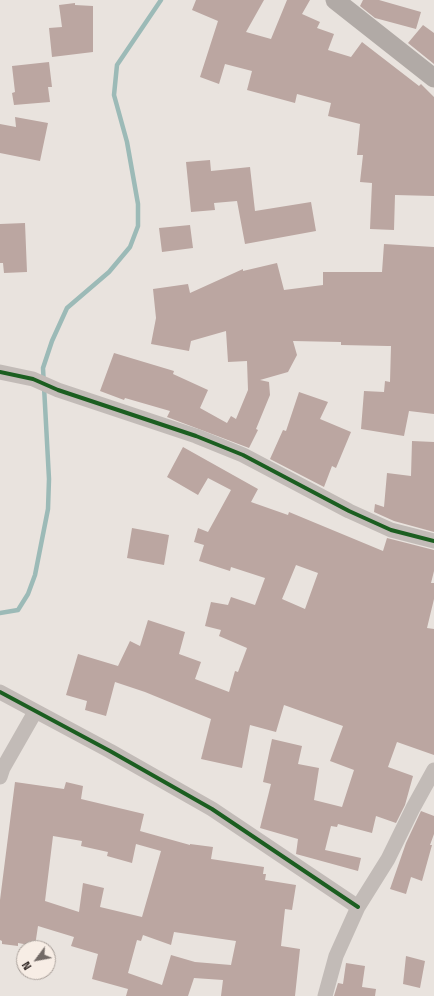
<!DOCTYPE html>
<html>
<head>
<meta charset="utf-8">
<style>
	body { margin:0 }
	#map { position:relative; width:434px; height:996px; overflow:hidden; background:#e9e3de; font-family:"Titillium Web",sans-serif }
	canvas { display:block }
	.north { position:absolute; left:16px; top:940px; width:40px; height:40px; box-sizing:border-box; background:#f7ede5; border:1px solid #a89f99; border-radius:50%; rotate:238deg; font-size:11px; font-weight:700; line-height:16px; text-align:center; color:#322926 }
	.north::after { content:''; display:block; margin:auto; width:14px; height:18px; background:#726a66; clip-path:polygon(50% 0,100% 100%,50% 72%,0 100%) }
</style>
</head>
<body>
<div id="map">
<canvas width="434" height="996"></canvas>
<div class="north">N</div>
</div>
<script>
const g = document.querySelector('canvas').getContext('2d');
g.lineJoin = 'round';
const shape = rows => new Path2D(rows.map(r => 'M' + r).join(''));
function strokePath(path, color, width, dash) { g.strokeStyle = color; g.lineWidth = width; g.lineCap = dash ? 'butt' : 'round'; g.setLineDash(dash || []); g.stroke(path); }
function fillPath(path, color) { g.fillStyle = color; g.fill(path, 'evenodd'); }
const stream = shape([
	[0,613,18,610,28,594,35,575,48,509,49,479,43,368,52,341,67,308,109,272,130,247,138,226,138,204,127,142,114,95,117,65,161,0]
]);
const building = shape([
	[196,0,264,0,246,32,271,39,287,0,310,0,302,14,320,22,317,28,334,34,328,50,351,57,362,42,419,86,421,84,434,97,434,196,395,195,394,230,370,229,372,183,360,182,363,155,357,155,360,124,328,116,331,103,297,94,295,103,247,90,252,71,225,64,219,84,200,77,218,21,192,10],
	[363,0,379,0,421,12,416,29,375,18,360,6],
	[75,3,75,5,93,6,93,52,52,57,49,28,62,27,59,5],
	[423,25,434,33,434,64,408,43],
	[49,62,52,87,48,87,50,102,14,105,12,93,15,92,12,66],
	[15,117,48,123,40,161,0,153,0,124,16,127],
	[210,160,211,171,250,167,255,211,311,202,316,231,245,244,237,201,214,203,215,210,191,212,186,162],
	[25,223,27,272,4,273,3,263,0,263,0,224],
	[190,225,193,248,162,252,159,228],
	[384,244,434,247,434,414,409,411,404,436,361,429,364,391,384,392,385,381,390,382,391,346,388,346,341,345,341,342,293,341,297,355,288,372,260,380,269,382,270,395,256,429,258,430,249,448,167,417,170,411,125,398,124,400,100,391,114,353,174,371,173,374,208,390,200,408,227,423,231,416,236,419,248,390,247,361,228,362,226,331,191,341,189,351,151,344,156,318,153,289,188,284,190,293,243,269,243,271,277,263,284,290,323,285,323,272,382,272],
	[299,392,328,402,320,419,351,432,336,468,332,466,324,487,270,459,283,430,286,431],
	[412,441,434,442,434,532,394,521,374,512,375,504,384,507,387,473,411,476],
	[183,447,258,489,251,502,288,515,289,512,383,551,387,538,434,550,434,571,431,583,434,583,434,599,427,628,434,629,434,755,397,742,388,767,413,776,405,805,396,823,376,816,372,833,338,824,337,827,331,826,325,850,361,858,358,871,296,854,298,839,260,828,271,784,263,782,272,739,302,746,298,764,319,768,314,800,342,807,354,770,330,761,343,726,284,705,276,732,250,725,242,768,201,759,211,719,145,692,115,682,106,716,85,710,87,701,66,695,78,654,118,666,130,641,140,646,148,620,185,632,179,654,201,662,195,679,229,692,235,671,238,672,247,648,219,636,221,630,205,626,211,602,228,605,231,597,255,605,265,578,231,567,230,571,199,561,204,545,194,542,198,528,208,532,231,490,208,478,198,495,167,477],
	[296,565,318,573,305,609,282,599],
	[132,528,169,535,164,565,127,558],
	[15,782,64,789,66,782,83,786,81,799,144,814,140,831,190,845,190,844,213,847,211,859,264,867,263,874,266,874,265,880,296,885,292,910,285,909,281,946,300,949,295,996,221,996,223,980,194,978,188,996,126,996,128,989,92,979,98,954,71,946,74,937,38,926,35,946,18,943,18,946,2,944,2,941,0,940,0,900],
	[53,836,82,841,81,846,108,852,107,856,132,863,136,844,161,851,142,917,100,907,104,888,83,883,79,912,45,901],
	[174,932,236,941,231,965,195,962,171,955,162,985,128,973,137,940,141,941,143,935,171,945],
	[421,811,434,816,434,834,430,845,432,845,422,881,411,877,406,894,390,889,406,843],
	[406,956,425,961,420,988,403,984],
	[346,963,365,966,362,987,376,989,375,996,334,996,338,983,343,984]
]);
const minor = shape([
	[0,372,33,379,58,390,196,436,243,455,349,511,391,530,434,541],
	[0,692,110,751,212,809,358,907],
	[0,777,3,768,35,712],
	[325,996,336,956,358,907,388,859,413,808,434,770]
]);
const major = shape([
	[335,0,434,78]
]);
const cycleway = shape([
	[0,372,33,379,58,390,196,436,243,455,349,511,391,530,434,541],
	[0,692,110,751,212,809,358,907]
]);
strokePath(stream, '#9cbab7', 4.5);
fillPath(building, '#bba6a1');
strokePath(minor, '#c2bbb7', 15);
strokePath(major, '#b1aaa6', 19);
strokePath(cycleway, '#1b5e20', 4);
</script>
</body>
</html>
